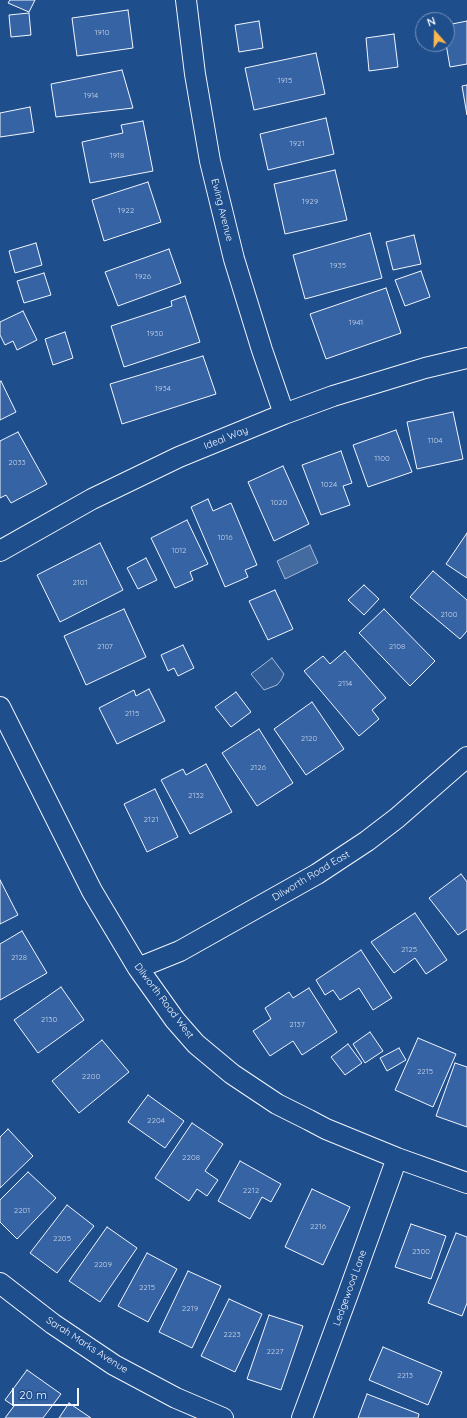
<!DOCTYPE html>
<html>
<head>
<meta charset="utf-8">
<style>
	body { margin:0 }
	#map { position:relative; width:467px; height:1418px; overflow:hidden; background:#1f4e8c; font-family:Quicksand,sans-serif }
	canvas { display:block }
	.north { position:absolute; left:415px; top:12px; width:40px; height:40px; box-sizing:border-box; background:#1f4e8c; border:1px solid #7391ba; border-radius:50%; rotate:340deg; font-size:11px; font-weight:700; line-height:16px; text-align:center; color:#f2f6ff }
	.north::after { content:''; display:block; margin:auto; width:14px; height:18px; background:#ffb74d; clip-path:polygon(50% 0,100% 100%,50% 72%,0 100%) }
	.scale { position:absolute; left:12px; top:1388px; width:67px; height:18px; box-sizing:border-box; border:2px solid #f2f6ff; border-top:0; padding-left:5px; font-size:12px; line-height:14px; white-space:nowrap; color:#f2f6ff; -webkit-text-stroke:3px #1f4e8c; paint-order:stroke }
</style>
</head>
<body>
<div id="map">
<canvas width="467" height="1418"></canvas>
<div class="north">N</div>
<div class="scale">20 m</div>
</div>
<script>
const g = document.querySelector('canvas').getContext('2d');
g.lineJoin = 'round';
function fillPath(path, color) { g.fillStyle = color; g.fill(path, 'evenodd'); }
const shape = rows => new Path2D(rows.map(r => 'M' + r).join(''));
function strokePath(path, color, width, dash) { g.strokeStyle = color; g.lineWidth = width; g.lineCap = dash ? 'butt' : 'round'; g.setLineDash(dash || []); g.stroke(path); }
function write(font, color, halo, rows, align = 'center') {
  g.font = font + ' Quicksand,sans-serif'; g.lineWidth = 3; g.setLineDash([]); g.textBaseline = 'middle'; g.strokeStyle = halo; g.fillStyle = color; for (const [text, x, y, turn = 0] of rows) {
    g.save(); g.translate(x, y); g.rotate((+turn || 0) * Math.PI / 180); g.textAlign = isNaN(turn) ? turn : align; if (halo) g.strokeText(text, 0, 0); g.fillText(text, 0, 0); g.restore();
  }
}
const green = shape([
	[272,658,284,674,281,680,277,685,264,690,251,674,272,658]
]);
const water = shape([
	[310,545,318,563,285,579,277,561,310,545]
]);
const building = shape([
	[10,0,35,0,29,12,8,3,10,0],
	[128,10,133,48,77,56,72,18,128,10],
	[29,13,31,35,11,37,9,15,29,13],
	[259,21,263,48,239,52,235,25,259,21],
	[467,21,467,64,450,67,446,44,447,25,467,21],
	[394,34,398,67,369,71,366,38,394,34],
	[316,53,325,94,254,110,245,68,316,53],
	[122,70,133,108,56,117,51,84,122,70],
	[467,85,467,115,462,86,467,85],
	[30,107,34,132,0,137,0,113,30,107],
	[326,118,334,154,268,170,260,134,326,118],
	[143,121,153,171,90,183,82,142,123,133,121,125,143,121],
	[335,170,347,220,285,234,274,184,335,170],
	[148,182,161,222,104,241,92,200,148,182],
	[370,233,382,278,305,299,293,255,370,233],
	[414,235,421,264,393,270,386,242,414,235],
	[36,243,42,265,15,273,9,251,36,243],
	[169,249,181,283,118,306,105,272,169,249],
	[421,271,430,297,405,306,395,280,421,271],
	[44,273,51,295,24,303,17,281,44,273],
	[386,288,401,333,326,359,310,314,386,288],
	[185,296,200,342,124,367,111,326,172,306,171,301,185,296],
	[23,311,37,340,17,350,13,341,5,345,0,335,0,322,23,311],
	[65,332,73,358,53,365,45,339,65,332],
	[203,356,216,394,122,424,110,384,203,356],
	[1,381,16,412,0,420,0,382,1,381],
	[453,412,463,459,417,469,407,422,453,412],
	[396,430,412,472,368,487,353,445,396,430],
	[18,432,47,484,11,503,6,495,0,498,0,441,18,432],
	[341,451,352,483,343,486,350,505,321,515,302,465,341,451],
	[283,466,309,524,274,541,248,482,283,466],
	[208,499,213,511,231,503,257,565,245,570,248,577,225,587,191,507,208,499],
	[187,520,208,564,190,572,193,580,175,588,151,538,187,520],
	[467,533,467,578,446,564,467,533],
	[100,543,123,590,60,622,37,575,100,543],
	[146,558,157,580,138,589,127,568,146,558],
	[433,571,467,600,467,631,460,639,410,597,433,571],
	[364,585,379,599,364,615,348,600,364,585],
	[275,590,293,629,268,640,249,601,275,590],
	[124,609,146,657,86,685,64,636,124,609],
	[384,609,435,661,410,686,359,633,384,609],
	[183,645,194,668,178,676,174,668,168,671,161,655,183,645],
	[345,651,386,698,372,710,379,719,359,736,304,671,323,656,330,664,345,651],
	[149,689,165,721,117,744,99,708,134,690,136,696,149,689],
	[236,692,251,712,231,727,215,707,236,692],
	[312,702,344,749,306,775,274,729,312,702],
	[259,729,293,783,257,806,222,753,259,729],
	[206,764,232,812,190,834,161,780,183,769,186,775,206,764],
	[155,789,178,837,147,852,124,804,155,789],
	[461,874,467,882,467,929,458,935,429,898,461,874],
	[0,880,18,915,0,924,0,880],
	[415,913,447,960,426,974,415,958,394,973,371,942,415,913],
	[22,931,47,973,0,1000,0,944,22,931],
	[361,950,392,998,373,1010,359,988,340,1000,333,990,325,995,316,980,361,950],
	[61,987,84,1020,38,1053,14,1020,61,987],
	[309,988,337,1032,302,1055,293,1041,270,1056,253,1031,271,1019,265,1008,289,992,293,998,309,988],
	[370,1032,383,1051,365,1063,353,1044,370,1032],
	[418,1038,456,1054,433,1107,395,1090,418,1038],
	[102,1040,129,1072,79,1113,52,1081,102,1040],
	[348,1044,362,1063,345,1075,331,1057,348,1044],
	[399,1048,406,1060,387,1071,380,1058,399,1048],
	[455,1063,467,1067,467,1127,436,1116,455,1063],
	[148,1095,184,1121,165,1148,128,1122,148,1095],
	[192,1123,223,1144,205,1171,218,1180,207,1196,197,1189,189,1201,155,1178,192,1123],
	[8,1129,33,1156,0,1188,0,1137,8,1129],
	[240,1161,281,1184,271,1202,262,1197,250,1219,218,1201,240,1161],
	[28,1172,56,1198,17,1239,0,1222,0,1200,28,1172],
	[312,1189,350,1207,323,1265,285,1247,312,1189],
	[67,1205,94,1226,57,1273,30,1253,67,1205],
	[411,1224,446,1236,431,1279,395,1267,411,1224],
	[107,1227,137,1248,100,1302,69,1281,107,1227],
	[456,1233,467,1237,467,1303,462,1316,428,1303,456,1233],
	[147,1253,177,1269,148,1322,118,1306,147,1253],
	[188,1271,221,1286,192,1348,159,1332,188,1271],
	[229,1299,262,1314,235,1372,201,1356,229,1299],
	[269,1315,303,1326,281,1390,247,1379,269,1315],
	[383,1347,442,1372,428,1405,369,1380,383,1347],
	[27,1370,61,1394,43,1418,5,1418,14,1406,5,1400,27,1370],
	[367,1394,419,1414,418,1418,358,1418,367,1394],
	[69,1403,91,1418,59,1418,69,1403]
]);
const street = shape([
	[186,0,195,74,210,161,234,259,262,350,284,414],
	[0,551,92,499,179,457,284,414,333,396,425,368,467,358],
	[0,707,92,891,138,968,175,1020,196,1044,232,1074,277,1104,309,1120,326,1129,397,1158,467,1183],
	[138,968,180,951,317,874,367,841,397,818,467,757],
	[0,1283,53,1324,114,1365,176,1398,223,1418],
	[302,1418,348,1294,397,1158]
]);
const numberNames = [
	["1910",102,33],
	["1915",285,81],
	["1914",91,96],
	["1921",297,144],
	["1918",117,156],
	["1929",310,202],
	["1922",126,211],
	["1935",338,266],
	["1926",143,277],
	["1941",356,323],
	["1930",155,334],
	["1934",163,389],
	["1104",435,441],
	["1100",382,459],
	["2033",17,463],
	["1024",329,485],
	["1020",279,503],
	["1016",225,538],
	["1012",179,551],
	["2101",80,583],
	["2100",449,615],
	["2107",105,647],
	["2108",397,647],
	["2114",345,684],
	["2115",132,714],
	["2120",309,739],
	["2126",258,768],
	["2132",196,796],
	["2121",151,820],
	["2125",409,950],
	["2128",19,958],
	["2130",49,1020],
	["2137",297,1025],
	["2215",425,1072],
	["2200",91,1077],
	["2204",156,1121],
	["2208",191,1158],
	["2212",251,1191],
	["2201",22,1211],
	["2216",318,1227],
	["2205",62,1239],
	["2300",421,1252],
	["2209",103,1265],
	["2215",147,1288],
	["2219",190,1309],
	["2223",232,1335],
	["2227",275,1352],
	["2213",405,1376]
];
const streetNames = [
	["Ewing Avenue",222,210,76],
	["Ideal Way",226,438,-22],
	["Dilworth Road East",311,876,-31],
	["Dilworth Road West",164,1001,53],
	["Ledgewood Lane",350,1288,-70],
	["Sarah Marks Avenue",87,1345,33]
];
fillPath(green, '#305b95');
strokePath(green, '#a8bbd7', 1);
fillPath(water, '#446ba0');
strokePath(water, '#a8bbd7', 1);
fillPath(building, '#3563a3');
strokePath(building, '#f2f6ff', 1);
strokePath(street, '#f2f6ff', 22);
strokePath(street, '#1f4e8c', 20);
write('8px', '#c3d1e8', null, numberNames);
write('10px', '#f2f6ff', '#1f4e8c', streetNames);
</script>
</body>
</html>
